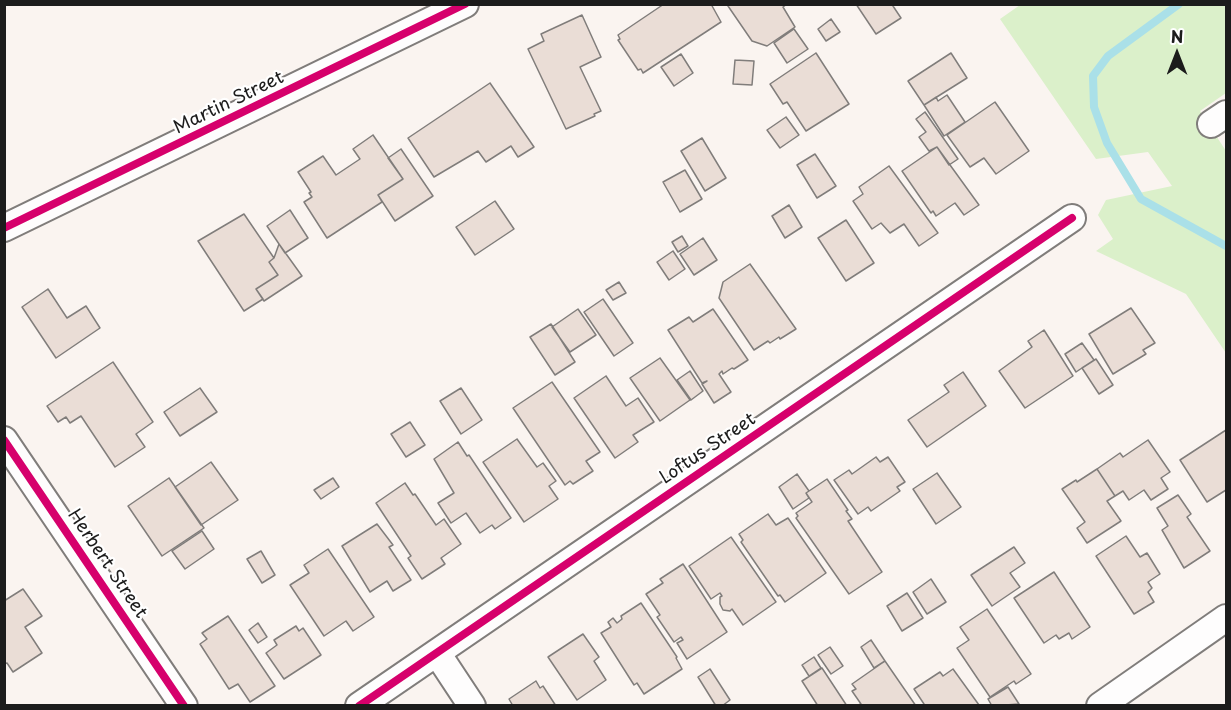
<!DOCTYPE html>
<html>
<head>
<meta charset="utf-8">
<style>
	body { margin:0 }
	#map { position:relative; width:1231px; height:710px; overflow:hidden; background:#faf4f0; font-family:"Playpen Sans",sans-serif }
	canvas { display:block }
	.frame { position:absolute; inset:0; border:6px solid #1c1c1c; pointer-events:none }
	.north { position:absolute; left:1147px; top:24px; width:60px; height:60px; -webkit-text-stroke:4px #fff; paint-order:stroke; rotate:0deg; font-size:16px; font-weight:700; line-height:24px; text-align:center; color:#1c1c1c }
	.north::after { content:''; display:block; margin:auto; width:21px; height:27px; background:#1c1c1c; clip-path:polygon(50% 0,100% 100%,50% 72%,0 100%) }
</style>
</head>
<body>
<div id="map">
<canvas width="1231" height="710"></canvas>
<div class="frame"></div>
<div class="north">N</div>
</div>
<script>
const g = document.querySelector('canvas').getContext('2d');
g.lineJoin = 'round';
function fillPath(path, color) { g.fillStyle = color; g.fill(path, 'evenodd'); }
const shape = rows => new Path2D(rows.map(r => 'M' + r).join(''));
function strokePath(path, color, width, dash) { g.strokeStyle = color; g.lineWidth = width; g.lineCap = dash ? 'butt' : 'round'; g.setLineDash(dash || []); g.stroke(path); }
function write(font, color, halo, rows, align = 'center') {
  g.font = font + ' "Playpen Sans",sans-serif'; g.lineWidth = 4.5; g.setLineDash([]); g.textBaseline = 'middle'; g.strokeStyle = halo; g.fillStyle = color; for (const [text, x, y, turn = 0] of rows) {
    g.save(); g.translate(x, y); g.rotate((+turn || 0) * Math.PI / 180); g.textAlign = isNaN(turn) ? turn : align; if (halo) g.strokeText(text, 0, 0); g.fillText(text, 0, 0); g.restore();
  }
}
const green = shape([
	[1020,5,1226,5,1226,93,1200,111,1226,151,1226,353,1186,294,1096,251,1113,239,1098,215,1106,200,1172,186,1148,152,1096,159,1000,19]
]);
const stream = shape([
	[1179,4,1108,56,1093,76,1094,107,1107,143,1141,199,1226,246]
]);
const building = shape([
	[664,4,711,4,721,22,643,73,641,69,638,70,618,40,620,39,618,35,664,4],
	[730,4,787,4,783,7,795,27,767,46,752,41,728,6,730,4],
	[856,4,896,4,893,6,901,18,876,34,856,4],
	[582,15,601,57,580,67,601,111,594,114,595,116,566,129,528,49,544,41,541,34,582,15],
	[831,19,840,32,826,41,818,29,831,19],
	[794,29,808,49,787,63,774,43,794,29],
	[816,53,849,104,806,131,787,102,783,104,770,84,816,53],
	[951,53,967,78,924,105,908,81,951,53],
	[681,54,693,73,674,86,661,67,681,54],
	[735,60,754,61,752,85,733,84,735,60],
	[490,83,534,147,518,157,511,146,486,162,478,151,434,177,408,138,490,83],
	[947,95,965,122,944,136,924,105,936,97,938,101,947,95],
	[995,102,1029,151,996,174,984,158,970,167,947,135,995,102],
	[925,112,958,159,949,165,937,147,929,151,919,137,926,132,916,119,925,112],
	[786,117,799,135,780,148,767,130,786,117],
	[373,135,403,179,378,195,382,202,327,238,304,202,312,197,309,193,311,192,298,172,323,156,336,175,360,159,353,149,373,135],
	[702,138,726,178,705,191,681,151,702,138],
	[937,147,979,205,964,215,955,203,936,216,933,211,931,213,902,171,937,147],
	[401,149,433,196,395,221,378,195,403,179,388,158,401,149],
	[815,154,836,186,817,198,797,165,815,154],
	[889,166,938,233,919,246,904,224,890,233,881,223,872,229,853,201,863,194,859,187,889,166],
	[685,170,702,199,680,212,663,182,685,170],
	[495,201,514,229,475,255,456,227,495,201],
	[789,205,802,227,785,238,772,216,789,205],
	[290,210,308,238,285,253,267,226,290,210],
	[244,214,274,258,269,262,278,275,256,289,263,299,244,311,198,241,244,214],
	[846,220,874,263,846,281,818,238,846,220],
	[682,236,688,246,678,252,672,242,682,236],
	[703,238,717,260,694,275,680,254,703,238],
	[279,244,302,276,264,301,256,289,278,275,269,262,274,258,279,244],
	[673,251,685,269,669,280,657,262,673,251],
	[750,264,796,329,780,339,779,337,770,343,768,341,754,350,719,298,723,282,750,264],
	[619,282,626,293,613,300,606,290,619,282],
	[48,289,67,318,86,306,100,328,56,358,22,307,48,289],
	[603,299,633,343,614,356,584,312,603,299],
	[1131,308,1155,343,1143,350,1146,354,1113,374,1089,334,1131,308],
	[578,309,596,335,570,352,552,327,578,309],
	[713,309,748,360,734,369,732,368,723,374,722,371,719,374,731,392,714,403,702,384,707,381,702,383,668,330,689,317,693,322,713,309],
	[551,324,575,362,555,375,530,337,551,324],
	[1044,330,1073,376,1025,408,999,371,1032,347,1028,341,1044,330],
	[1082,343,1094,360,1076,372,1065,354,1082,343],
	[660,358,690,400,660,421,630,378,660,358],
	[1096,359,1113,385,1099,394,1082,368,1096,359],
	[113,362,153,422,136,434,145,447,115,467,81,416,70,423,66,417,58,422,47,406,113,362],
	[690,371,703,391,691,400,677,380,690,371],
	[963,372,986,406,927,447,908,420,949,392,944,385,963,372],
	[606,376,626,406,638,398,654,422,633,435,638,442,615,458,574,398,606,376],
	[552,382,600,452,586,461,593,471,573,484,570,481,565,485,513,408,552,382],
	[200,388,217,412,180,436,164,412,200,388],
	[461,388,482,420,461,434,440,401,461,388],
	[410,422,425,445,406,457,391,434,410,422],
	[1226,430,1226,490,1207,502,1180,460,1226,430],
	[517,439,537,467,543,463,556,481,549,486,558,499,524,522,483,462,517,439],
	[1148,440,1170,472,1161,478,1168,489,1151,500,1144,490,1129,500,1123,491,1115,496,1097,469,1120,453,1123,457,1148,440],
	[458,442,467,456,469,455,511,518,495,529,492,525,480,533,466,513,451,523,438,503,454,493,434,459,458,442],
	[876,457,880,462,888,457,905,482,897,487,900,491,871,511,868,507,858,514,834,480,849,470,852,474,876,457],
	[211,462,238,500,201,525,175,487,211,462],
	[1097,469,1115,496,1107,501,1121,521,1087,543,1077,528,1085,522,1062,489,1076,480,1077,482,1097,469],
	[937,473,961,507,936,524,913,489,937,473],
	[797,474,809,491,806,493,809,498,793,509,779,487,797,474],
	[169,478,204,528,162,556,128,506,169,478],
	[333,478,339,487,321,499,314,490,333,478],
	[827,479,848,510,846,511,852,519,848,521,882,572,849,594,796,518,798,516,796,513,812,502,806,493,827,479],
	[405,483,413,495,415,494,436,525,444,519,461,544,441,558,445,564,422,579,408,558,411,556,376,503,405,483],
	[1178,495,1191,514,1187,517,1210,551,1184,568,1162,530,1168,526,1157,508,1178,495],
	[768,514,776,525,788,518,826,573,785,602,780,595,778,596,741,542,743,540,739,534,768,514],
	[377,524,393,545,389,547,411,580,393,591,387,581,370,592,342,546,377,524],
	[202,531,214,549,185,569,172,551,202,531],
	[1126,536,1140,557,1147,553,1160,574,1148,582,1152,588,1148,592,1154,602,1134,614,1096,556,1126,536],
	[731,537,776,602,743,625,732,609,730,611,723,610,720,604,720,597,722,596,720,593,711,599,689,566,731,537],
	[1014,547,1025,563,1010,573,1020,587,992,606,971,575,1014,547],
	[328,549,374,617,353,631,346,621,324,636,290,585,309,573,304,565,328,549],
	[261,551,275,575,262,583,247,559,261,551],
	[683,564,727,632,687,659,677,643,683,640,681,637,674,642,657,617,660,615,646,594,663,583,660,579,683,564],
	[1054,572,1090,627,1072,639,1069,633,1059,639,1056,635,1044,643,1014,598,1054,572],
	[931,579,946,602,927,614,913,592,931,579],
	[23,589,42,616,25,627,42,653,13,672,7,663,4,664,4,601,23,589],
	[907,593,923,618,902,631,887,606,907,593],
	[641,603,677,657,676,658,682,669,644,694,637,683,634,685,601,633,611,627,608,622,613,618,617,623,622,619,621,616,641,603],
	[987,609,1031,674,1016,684,1014,681,990,697,957,648,969,640,960,627,987,609],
	[228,616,275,686,250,702,238,684,229,689,200,644,207,639,202,633,228,616],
	[258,623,267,637,258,643,249,630,258,623],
	[296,626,299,631,303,628,321,655,284,679,266,653,277,645,274,640,296,626],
	[583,634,599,657,594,661,606,680,577,700,548,657,583,634],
	[871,640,885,661,874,668,861,647,871,640],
	[830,647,843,666,831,674,818,655,830,647],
	[814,657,821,668,809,676,802,665,814,657],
	[885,661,916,706,858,705,861,704,852,691,856,689,852,684,885,661],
	[822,668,847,706,818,706,802,681,822,668],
	[710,669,730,700,722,706,716,706,698,677,710,669],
	[953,669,979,705,923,706,924,704,914,689,940,672,943,676,953,669],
	[536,681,540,688,543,686,556,706,513,706,509,699,536,681],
	[1008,687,1019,704,992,706,988,699,1008,687]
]);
const minor = shape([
	[1211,124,1226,114],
	[4,228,465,4],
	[4,440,184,706],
	[437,653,472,706],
	[359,706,1072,218],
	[1100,706,1226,618]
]);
const cycleway = shape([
	[4,228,465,4],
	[4,440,184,706],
	[359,706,1072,218]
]);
const streetNames = [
	["Martin Street",229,103,-26],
	["Loftus Street",708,449,-34],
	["Herbert Street",107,564,56]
];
fillPath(green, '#dbf0ca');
strokePath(stream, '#aae0e8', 8);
fillPath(building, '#eaddd6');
strokePath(building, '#807d7b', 1.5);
strokePath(minor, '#807d7b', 30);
strokePath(minor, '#fefdfd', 26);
strokePath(cycleway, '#d6006c', 8);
write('18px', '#1c1c1c', '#fff', streetNames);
</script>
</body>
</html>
